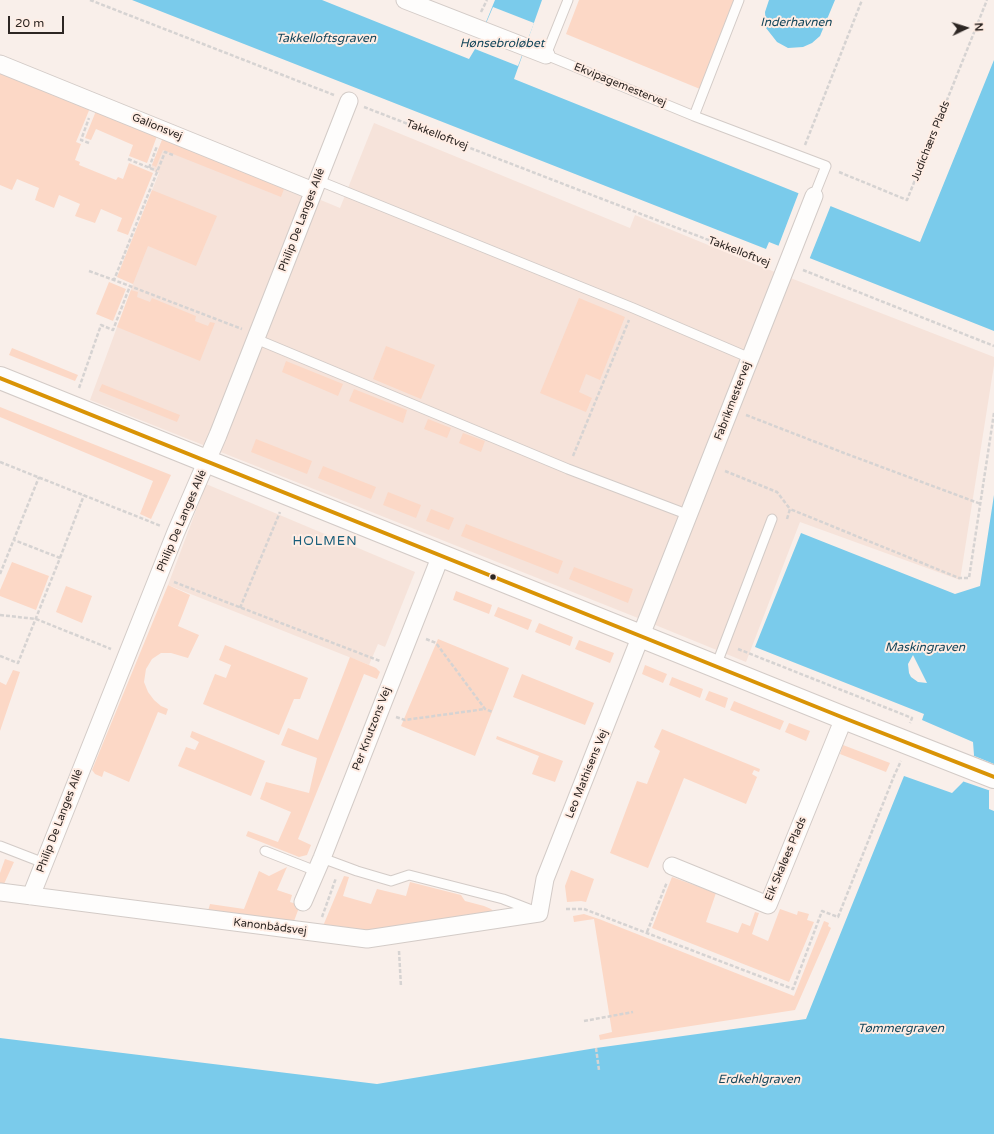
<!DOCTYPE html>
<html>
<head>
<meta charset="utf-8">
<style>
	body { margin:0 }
	#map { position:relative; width:994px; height:1134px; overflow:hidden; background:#f9efea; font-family:"Varela Round",sans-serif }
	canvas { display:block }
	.north { position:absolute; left:946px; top:8px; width:40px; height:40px; -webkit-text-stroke:3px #ffede4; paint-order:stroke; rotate:86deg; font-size:11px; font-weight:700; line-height:16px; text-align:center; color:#2d2623 }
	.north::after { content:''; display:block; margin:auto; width:14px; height:18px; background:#2d2623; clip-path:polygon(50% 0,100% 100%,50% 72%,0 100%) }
	.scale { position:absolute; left:8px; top:16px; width:56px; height:18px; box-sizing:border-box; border:2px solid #2d2623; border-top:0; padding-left:5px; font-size:12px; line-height:14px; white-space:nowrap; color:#2d2623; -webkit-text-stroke:3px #ffede4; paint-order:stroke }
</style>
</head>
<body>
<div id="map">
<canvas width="994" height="1134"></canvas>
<div class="north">N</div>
<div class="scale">20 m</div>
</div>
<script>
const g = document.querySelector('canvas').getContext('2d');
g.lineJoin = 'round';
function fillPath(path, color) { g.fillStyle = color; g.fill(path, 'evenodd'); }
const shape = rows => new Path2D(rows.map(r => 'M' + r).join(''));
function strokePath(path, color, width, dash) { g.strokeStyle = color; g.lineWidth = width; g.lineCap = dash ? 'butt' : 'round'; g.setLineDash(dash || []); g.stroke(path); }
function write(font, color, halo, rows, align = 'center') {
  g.font = font + ' "Varela Round",sans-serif'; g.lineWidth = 4; g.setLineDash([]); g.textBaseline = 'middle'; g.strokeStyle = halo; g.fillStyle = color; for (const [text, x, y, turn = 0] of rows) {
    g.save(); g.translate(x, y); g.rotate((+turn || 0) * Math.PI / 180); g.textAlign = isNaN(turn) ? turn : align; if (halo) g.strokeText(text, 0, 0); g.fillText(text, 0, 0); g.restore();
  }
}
const built = shape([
	[374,123,630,228,635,215,757,265,994,357,994,365,960,580,800,522,746,662,648,622,90,400,133,284,117,277,159,173,150,170,164,135,340,208],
	[206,484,415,572,385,647,378,644,369,665,168,585]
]);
const green = shape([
	[579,0,735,0,700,89,566,34],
	[0,72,90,108,76,142,81,144,75,160,80,162,79,165,116,180,118,177,123,179,129,163,153,173,128,235,117,231,122,218,101,209,95,223,75,216,80,204,59,195,54,208,35,200,39,188,17,179,12,190,0,185],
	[96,111,157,136,147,163,129,156,133,145,96,129,91,140,85,138],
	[164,135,284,185,284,189,281,197,163,150,156,167,152,165],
	[152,190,217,216,196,266,148,246,133,284,117,277],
	[109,282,126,289,113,321,96,314],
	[131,290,138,292,137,297,150,302,152,298,196,316,195,321,208,326,210,322,215,323,200,361,117,327],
	[579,298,625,317,600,380,586,374,579,392,592,398,586,412,540,393],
	[386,346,435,365,421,399,373,379],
	[12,348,78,375,75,381,9,355],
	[286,361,343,384,338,396,282,372],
	[102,384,180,415,177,422,99,391],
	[354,389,407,410,403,423,349,401],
	[0,407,171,475,151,519,140,514,153,481,0,417],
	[428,419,451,428,447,438,424,429],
	[463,433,485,441,481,452,459,443],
	[256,439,312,461,307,474,251,452],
	[323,466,376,487,371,499,318,478],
	[388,492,421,505,416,518,383,505],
	[431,509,454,518,449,530,426,521],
	[466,524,563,561,558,574,461,536],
	[12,562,49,576,36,610,0,596,0,590],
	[574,567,633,589,628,603,569,579],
	[168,585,190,595,178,626,199,635,188,658,171,653,161,653,152,659,146,669,144,682,148,692,154,700,161,706,168,709,166,715,158,712,129,782,104,771,102,777,95,774,92,770],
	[66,586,92,596,82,623,56,612],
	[456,591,492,605,489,614,453,600],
	[498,607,532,620,528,630,494,616],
	[539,623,573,637,570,646,535,632],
	[438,639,509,668,475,756,401,726],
	[579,640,614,653,610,663,575,649],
	[225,645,308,678,300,699,294,699,279,735,203,704,215,674,226,678,231,665,219,660],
	[350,657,376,668,380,672,377,679,364,674,298,839,311,845,307,855,299,857,246,836,248,831,278,842,291,812,260,799,266,782,309,793,317,758,281,745,288,728,318,740],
	[645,665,667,674,663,683,642,674],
	[13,670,20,672,0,731,0,682,6,685],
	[522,674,594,703,585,725,513,697],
	[672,677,703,689,700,698,669,685],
	[709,691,728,698,725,708,705,700],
	[734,701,784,721,780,730,730,710],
	[789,723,810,731,806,741,785,732],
	[662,729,760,769,759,772,754,770,752,774,757,777,746,804,684,778,648,868,610,853,637,781,647,784,660,751,654,747],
	[192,731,265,761,251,796,178,766,186,747,195,750,199,742,190,737],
	[497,736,563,761,555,782,532,774,539,756,496,739],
	[843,745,890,763,886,772,840,754],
	[5,859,14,862,4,884,0,884,0,873],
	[287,867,277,890,292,895,290,902,300,905,294,921,208,911,210,904,244,909,259,871,269,876],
	[571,870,594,879,586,902,581,901,567,902,565,886],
	[344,876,349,877,343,896,371,904,377,889,406,896,410,882,461,895,465,901,484,906,491,909,495,913,369,932,323,926],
	[672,877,716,893,706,922,738,933,742,923,750,926,755,912,759,913,752,934,768,941,780,909,797,915,798,911,809,914,807,920,814,922,789,982,652,928],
	[584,914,599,919,794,996,824,921,829,923,828,926,831,928,795,1010,600,1040,599,1035,612,1032,594,919,574,922,573,916]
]);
const water = shape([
	[132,0,322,0,469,59,475,49,495,0,542,0,514,79,920,242,994,60,994,331,769,242,766,249],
	[769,0,835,0,820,36,812,43,803,47,788,48,777,42,766,28,765,12],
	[994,495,994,778,989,791,989,809,994,811,994,1134,0,1134,0,1038,377,1084,596,1048,806,1019,904,776,952,793,963,782,974,755,973,742,922,720,924,714,755,647,801,533,955,594,980,586]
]);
const pier = shape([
	[493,7,534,23,518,66,475,49],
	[799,192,831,205,809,260,778,247],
	[913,655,927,683,918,682,911,677,909,673,908,664],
	[972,755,994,764,994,783,991,791,962,781]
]);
const path = shape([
	[90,0,334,95],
	[481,12,487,0],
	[364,107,768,263],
	[89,143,81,140,89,118],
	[805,145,862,0],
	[173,155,165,152,114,280,242,329],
	[128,159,157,171],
	[149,168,157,146],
	[839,172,907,200,987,0],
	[803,270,994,346],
	[89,271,114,280],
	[79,388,101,325,113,330,130,286],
	[746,415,844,453,981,504],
	[573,456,629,320],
	[0,462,161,526],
	[725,471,777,492,790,509],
	[787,519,790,509,959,578,969,578,994,413],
	[60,558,84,495],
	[0,574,39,477],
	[174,582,380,661],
	[240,608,280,512],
	[0,615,36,619,111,649],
	[426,639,436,643,485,709,493,712],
	[738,649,912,718,910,723],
	[0,656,18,663,60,558,14,540],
	[396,717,405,720,485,709],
	[566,909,584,909,793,989,822,911,838,917,894,776,901,761],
	[322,917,336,878],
	[647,932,667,882],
	[399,951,401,987],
	[584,1021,633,1012],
	[596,1048,599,1070]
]);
const lane = shape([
	[568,0,546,55,694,116,826,166,814,196],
	[694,116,739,0],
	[317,180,633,308,750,358],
	[256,339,568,469,689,515],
	[716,666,772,519],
	[0,846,44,863],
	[265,851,316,871],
	[322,858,357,871,391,881,409,875,503,899,534,911]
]);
const street = shape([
	[405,0,546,55],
	[0,64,313,191],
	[672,866,768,905,844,718],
	[0,892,367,939,539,913,545,879,814,196],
	[31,896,176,532,218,435,349,101],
	[303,902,322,858,441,555]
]);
const secondary = shape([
	[0,378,844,718,994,777]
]);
const bus1 = shape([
	[0,378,844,718,994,777]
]);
const markers = [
	[493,577,3.5,"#2d2623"]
];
const streetNames = [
	["Ekvipagemestervej",620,85,22],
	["Galionsvej",157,127,22],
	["Takkelloftvej",437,135,21],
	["Judichærs Plads",931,141,-68],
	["Philip De Langes Allé",302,220,-69],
	["Takkelloftvej",739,252,21],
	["Fabrikmestervej",733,401,-69],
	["Philip De Langes Allé",182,521,-67],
	["Per Knutzons Vej",372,729,-69],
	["Leo Mathisens Vej",587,774,-68],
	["Philip De Langes Allé",60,821,-69],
	["Eik Skaløes Plads",786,859,-67],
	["Kanonbådsvej",270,927,7]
];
const waterNames = [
	["Inderhavnen",796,23],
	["Takkelloftsgraven",326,39],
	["Hønsebroløbet",502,44],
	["Maskingraven",925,648],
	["Tømmergraven",901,1029],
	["Erdkehlgraven",759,1080]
];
const quarterNames = [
	["HOLMEN",325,542]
];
fillPath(built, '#f6e3da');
fillPath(green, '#fcd8c6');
fillPath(water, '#7acbeb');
fillPath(pier, '#f9efea');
strokePath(lane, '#d3cbc7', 11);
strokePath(street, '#d3cbc7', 19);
strokePath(secondary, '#d3cbc7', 24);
strokePath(path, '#d6d3d2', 2.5, [4, 2]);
strokePath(lane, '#fefdfc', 9);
strokePath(street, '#fefdfc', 17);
strokePath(secondary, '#fefdfc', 22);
strokePath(bus1, '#d99305', 4);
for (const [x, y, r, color] of markers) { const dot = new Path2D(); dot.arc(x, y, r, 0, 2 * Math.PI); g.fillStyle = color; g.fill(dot); strokePath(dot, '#ffede4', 1.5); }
write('11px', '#2d2623', '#ffede4', streetNames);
write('italic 12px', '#14465b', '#ffede4', waterNames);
g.letterSpacing = '1px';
write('13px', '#185e7a', '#ffede4', quarterNames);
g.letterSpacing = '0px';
</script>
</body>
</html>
